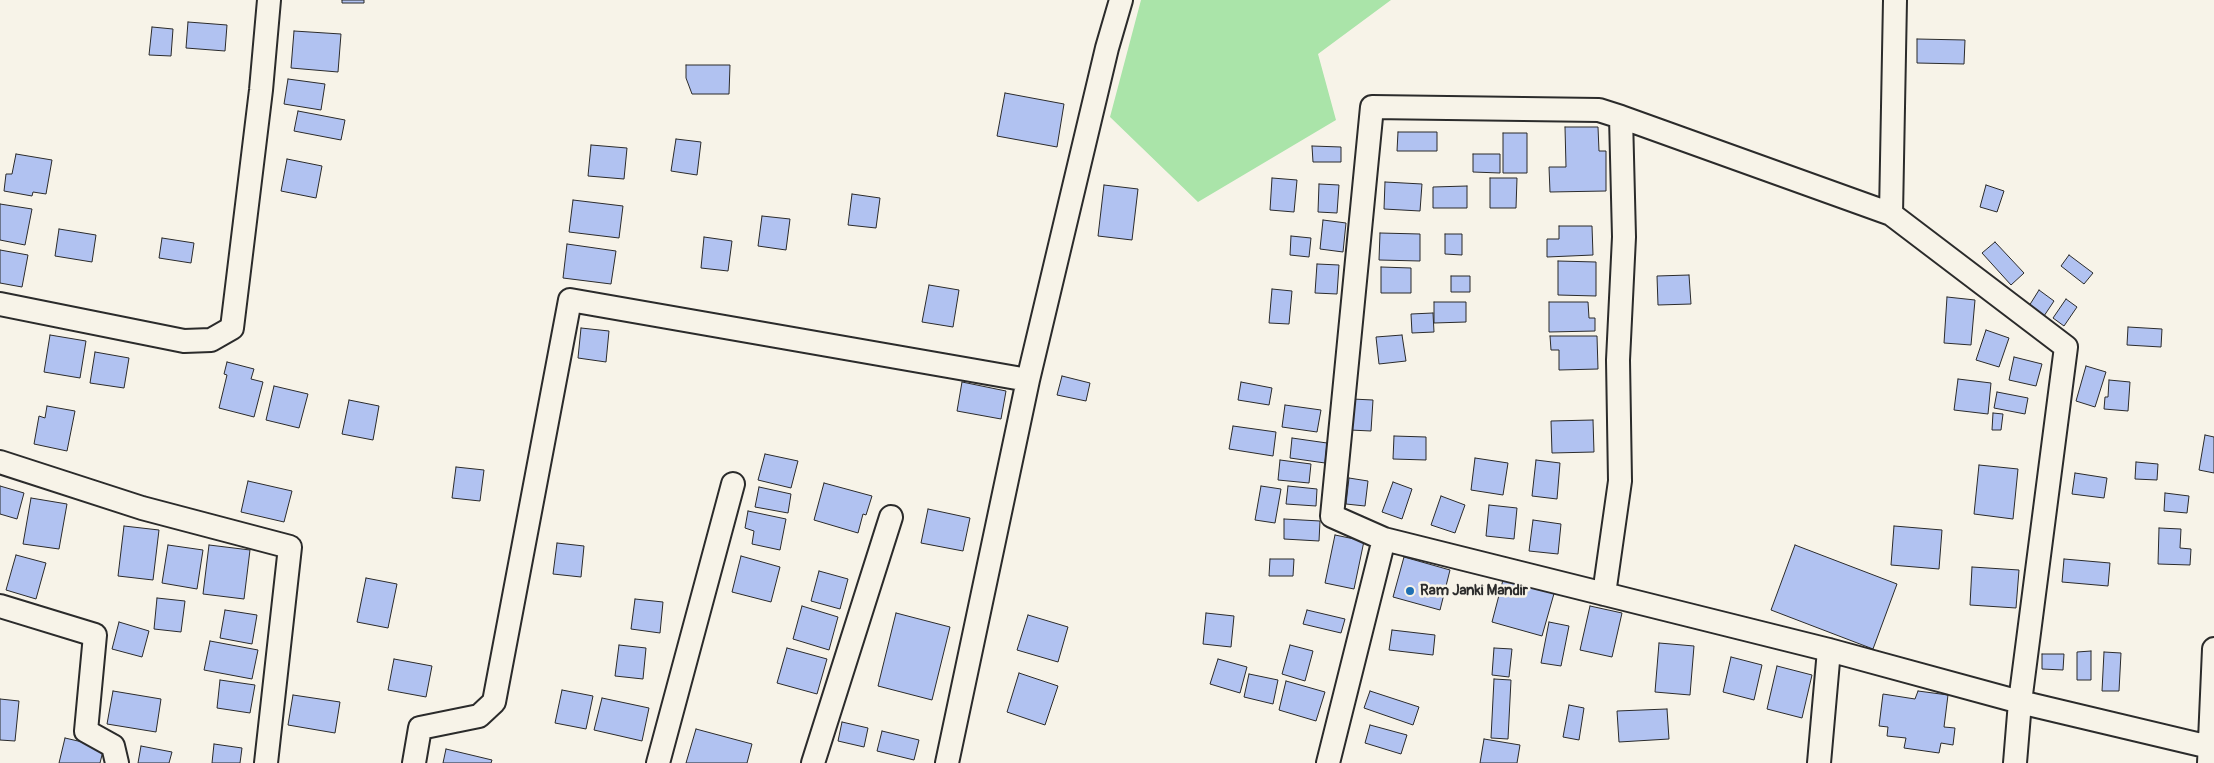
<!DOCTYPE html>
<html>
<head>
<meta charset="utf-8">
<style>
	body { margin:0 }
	canvas { display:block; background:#f7f3e8 }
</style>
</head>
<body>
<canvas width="2214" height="763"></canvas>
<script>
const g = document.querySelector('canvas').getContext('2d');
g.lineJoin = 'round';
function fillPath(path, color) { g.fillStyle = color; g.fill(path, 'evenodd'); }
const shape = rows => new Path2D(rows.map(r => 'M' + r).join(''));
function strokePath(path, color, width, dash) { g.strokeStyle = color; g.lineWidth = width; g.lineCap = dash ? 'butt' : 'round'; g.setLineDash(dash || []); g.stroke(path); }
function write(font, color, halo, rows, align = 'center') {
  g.font = font + ' Pangolin,sans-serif'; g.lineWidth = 5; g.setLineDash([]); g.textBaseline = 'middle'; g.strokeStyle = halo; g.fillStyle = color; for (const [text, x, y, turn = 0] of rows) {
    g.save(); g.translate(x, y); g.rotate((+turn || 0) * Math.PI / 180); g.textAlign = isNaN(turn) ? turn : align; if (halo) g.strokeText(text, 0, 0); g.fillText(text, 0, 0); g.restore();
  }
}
const green = shape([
	[1141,0,1391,0,1318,54,1336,120,1198,202,1110,117]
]);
const building = shape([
	[342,0,364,0,364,3,342,3,342,0],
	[188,22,227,25,225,51,186,48,188,22],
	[152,27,173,29,171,56,149,55,152,27],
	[294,31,341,34,338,72,291,68,294,31],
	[1917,39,1965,40,1964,64,1917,63,1917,39],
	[686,65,730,65,729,94,692,94,686,78,686,65],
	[288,79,325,84,321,110,284,104,288,79],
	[1005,93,1064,104,1057,147,997,136,1005,93],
	[298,111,345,120,341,140,294,131,298,111],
	[1565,127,1598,127,1599,151,1606,151,1606,191,1550,192,1549,167,1566,167,1565,127],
	[1398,132,1437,132,1437,151,1397,151,1398,132],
	[1503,133,1527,133,1527,173,1503,173,1503,133],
	[676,139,701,142,697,175,671,171,676,139],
	[591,145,627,148,624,179,588,176,591,145],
	[1312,146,1341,147,1341,162,1313,162,1312,146],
	[16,154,52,160,46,194,33,192,32,196,4,191,6,174,12,174,16,154],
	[1473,154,1500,154,1500,173,1473,172,1473,154],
	[287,159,322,166,316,198,281,191,287,159],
	[1272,178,1297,180,1294,212,1270,210,1272,178],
	[1490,178,1517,178,1516,208,1490,208,1490,178],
	[1385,182,1422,184,1420,211,1384,209,1385,182],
	[1319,184,1339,185,1337,213,1318,212,1319,184],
	[1104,185,1138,189,1132,240,1098,236,1104,185],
	[1986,185,2004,191,1997,212,1980,207,1986,185],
	[1467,186,1467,208,1433,208,1433,187,1467,186],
	[852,194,880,198,876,228,848,225,852,194],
	[573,200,623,206,619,238,569,232,573,200],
	[0,204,32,209,25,245,0,240,0,204],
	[762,216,790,219,786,250,758,246,762,216],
	[1323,220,1346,223,1343,252,1320,249,1323,220],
	[1559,226,1592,226,1593,255,1547,257,1547,239,1559,239,1559,226],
	[59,229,96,235,92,262,55,256,59,229],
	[1380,233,1420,234,1420,261,1379,260,1380,233],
	[1445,234,1462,234,1462,255,1445,254,1445,234],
	[1291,236,1311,238,1309,257,1290,255,1291,236],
	[704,237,732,241,728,271,701,268,704,237],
	[162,238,194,243,191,263,159,258,162,238],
	[1995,242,2024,273,2011,285,1982,253,1995,242],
	[567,244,616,251,611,284,563,278,567,244],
	[0,250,28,255,22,287,0,283,0,250],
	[2069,255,2093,273,2084,284,2061,266,2069,255],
	[1558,261,1596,262,1596,296,1558,295,1558,261],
	[1317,264,1339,265,1337,294,1315,293,1317,264],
	[1381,267,1411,268,1411,293,1381,293,1381,267],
	[1689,275,1691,304,1658,305,1657,276,1689,275],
	[1451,276,1470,276,1470,292,1451,292,1451,276],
	[929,285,959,290,953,327,922,322,929,285],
	[1272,289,1292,291,1289,324,1269,323,1272,289],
	[2039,290,2054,301,2044,316,2029,306,2039,290],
	[1947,297,1975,300,1971,345,1944,343,1947,297],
	[2066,299,2077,307,2064,326,2053,318,2066,299],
	[1434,302,1466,302,1466,322,1434,323,1434,302],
	[1549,302,1588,302,1589,318,1595,318,1595,331,1549,332,1549,302],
	[1433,313,1434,332,1412,333,1411,314,1433,313],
	[2128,327,2162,329,2161,347,2127,345,2128,327],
	[581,328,609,331,606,362,578,358,581,328],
	[1986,330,2009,338,1999,367,1976,360,1986,330],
	[50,335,86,341,80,378,44,372,50,335],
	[1402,335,1406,361,1379,364,1376,337,1402,335],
	[1550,336,1597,336,1598,369,1559,370,1559,350,1551,350,1550,336],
	[95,352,129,358,124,388,90,383,95,352],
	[2014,357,2042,364,2036,386,2009,380,2014,357],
	[227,362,254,369,251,379,263,382,254,417,219,408,227,375,224,374,227,362],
	[2086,366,2106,372,2095,407,2076,401,2086,366],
	[1062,376,1090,383,1086,401,1057,395,1062,376],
	[1958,379,1991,383,1988,414,1954,410,1958,379],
	[2109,380,2130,382,2128,411,2104,409,2105,397,2108,397,2109,380],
	[962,382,1006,391,1001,419,957,411,962,382],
	[1241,382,1272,388,1269,405,1238,400,1241,382],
	[274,386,308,394,299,428,266,420,274,386],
	[1997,392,2028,398,2025,414,1994,408,1997,392],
	[1352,399,1373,400,1371,431,1350,430,1352,399],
	[349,400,379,406,373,440,342,434,349,400],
	[1285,405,1321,410,1317,432,1282,427,1285,405],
	[47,406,75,411,67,451,34,444,39,416,45,418,47,406],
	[1993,413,2003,414,2001,430,1992,430,1993,413],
	[1593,420,1594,452,1552,453,1551,421,1593,420],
	[1233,426,1276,432,1273,456,1229,449,1233,426],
	[2205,435,2214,437,2214,473,2199,470,2205,435],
	[1394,436,1426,437,1426,460,1393,459,1394,436],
	[1292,438,1327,443,1325,463,1290,458,1292,438],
	[765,454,798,461,791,488,758,480,765,454],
	[1475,458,1508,463,1503,495,1471,490,1475,458],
	[1280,460,1311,464,1309,483,1278,480,1280,460],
	[1536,460,1560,463,1557,499,1532,496,1536,460],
	[2136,462,2158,464,2157,480,2135,479,2136,462],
	[1979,465,2018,469,2013,519,1974,514,1979,465],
	[456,467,484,470,480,501,452,498,456,467],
	[2075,473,2107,478,2104,498,2072,494,2075,473],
	[1349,478,1368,481,1365,506,1346,504,1349,478],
	[248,481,292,491,284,522,241,512,248,481],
	[1393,482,1412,489,1402,519,1382,512,1393,482],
	[824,483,872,496,866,515,863,514,858,533,814,520,824,483],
	[0,486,24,493,17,519,0,514,0,486],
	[1261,486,1281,489,1275,523,1255,520,1261,486],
	[1288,486,1317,489,1316,506,1286,504,1288,486],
	[759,487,791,494,788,513,755,507,759,487],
	[2165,493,2189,496,2187,513,2164,511,2165,493],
	[1441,496,1465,505,1455,533,1431,525,1441,496],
	[31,498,67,504,59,549,23,544,31,498],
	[1489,505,1517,508,1514,539,1486,536,1489,505],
	[928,509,970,518,963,551,921,543,928,509],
	[748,511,786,519,780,550,752,544,754,531,745,528,748,511],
	[1284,519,1320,521,1319,541,1284,539,1284,519],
	[1533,520,1561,524,1558,554,1529,551,1533,520],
	[124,526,159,530,153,580,118,576,124,526],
	[1894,526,1942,530,1939,569,1891,565,1894,526],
	[2159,528,2181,529,2180,548,2191,549,2190,565,2158,564,2159,528],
	[1335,535,1364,541,1354,589,1325,583,1335,535],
	[557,543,584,546,581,577,553,574,557,543],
	[168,545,203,550,197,589,162,583,168,545],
	[209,545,250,550,244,599,203,594,209,545],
	[1795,545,1897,584,1873,649,1771,610,1795,545],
	[16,555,46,563,36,599,6,590,16,555],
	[741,556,780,567,771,602,732,592,741,556],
	[1404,557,1450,570,1440,610,1393,597,1404,557],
	[1270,559,1294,559,1293,576,1269,576,1270,559],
	[2064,559,2110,563,2108,586,2062,582,2064,559],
	[1972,567,2019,570,2016,608,1970,605,1972,567],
	[819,571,848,579,840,609,811,601,819,571],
	[1504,576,1555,590,1542,636,1492,622,1504,576],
	[366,578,397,584,388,628,357,622,366,578],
	[157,598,185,601,181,632,154,629,157,598],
	[635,599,663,602,660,633,631,629,635,599],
	[802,606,838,617,829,650,793,639,802,606],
	[1590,606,1622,613,1612,657,1580,650,1590,606],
	[225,610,257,615,252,644,220,638,225,610],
	[1307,610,1345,619,1341,633,1303,624,1307,610],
	[896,613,950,627,932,700,878,686,896,613],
	[1206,613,1234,616,1231,647,1203,644,1206,613],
	[1028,615,1068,627,1058,662,1017,650,1028,615],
	[119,622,149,631,142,657,112,649,119,622],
	[1549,622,1569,626,1561,666,1541,663,1549,622],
	[1392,630,1435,635,1433,655,1389,650,1392,630],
	[210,641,258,650,252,679,204,670,210,641],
	[1659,643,1694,646,1690,695,1655,692,1659,643],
	[619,645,646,648,643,679,615,676,619,645],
	[1290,645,1313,651,1305,681,1282,674,1290,645],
	[787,648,827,659,817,694,777,683,787,648],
	[1494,648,1512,649,1509,677,1492,675,1494,648],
	[2091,651,2091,680,2077,680,2077,652,2091,651],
	[2104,652,2121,653,2119,691,2102,691,2104,652],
	[2042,654,2064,654,2063,670,2042,669,2042,654],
	[1731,657,1762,665,1754,700,1723,692,1731,657],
	[394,659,432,666,426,697,388,690,394,659],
	[1218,659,1247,667,1240,693,1210,684,1218,659],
	[1777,666,1812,675,1802,718,1767,709,1777,666],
	[1019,673,1058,686,1045,725,1007,712,1019,673],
	[1249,674,1278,680,1273,704,1244,697,1249,674],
	[1494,679,1511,680,1508,739,1491,738,1494,679],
	[220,680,255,685,250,713,217,708,220,680],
	[1286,681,1325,692,1316,721,1279,710,1286,681],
	[562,690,593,696,586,729,555,723,562,690],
	[113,691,161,699,156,732,107,724,113,691],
	[1370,691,1419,707,1413,725,1364,708,1370,691],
	[1918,691,1948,695,1944,727,1955,728,1953,745,1941,743,1939,753,1904,748,1906,738,1887,736,1888,727,1879,726,1883,694,1915,699,1918,691],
	[293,695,340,702,335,733,288,725,293,695],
	[602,698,649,708,642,741,594,730,602,698],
	[0,699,19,701,15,741,0,740,0,699],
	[1569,705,1584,708,1579,740,1563,737,1569,705],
	[1667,709,1669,739,1619,742,1617,711,1667,709],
	[842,722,868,728,864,747,838,741,842,722],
	[1370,725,1407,735,1401,754,1365,743,1370,725],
	[696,729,752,744,747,763,686,763,696,729],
	[882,731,919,740,914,760,877,751,882,731],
	[65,738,104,747,100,763,59,763,65,738],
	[1484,739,1520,745,1517,763,1480,763,1484,739],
	[214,744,242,748,240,763,212,763,214,744],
	[141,746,172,752,169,763,138,763,141,746],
	[446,749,492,760,491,763,443,763,446,749]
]);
const minor = shape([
	[1891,214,1895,0],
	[0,304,184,341,211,340,232,328,261,90,269,0],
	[0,462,142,508,290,547,266,763],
	[1384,539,1829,650,2020,702,2214,748],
	[1604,594,1620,481,1618,360,1624,237,1621,117],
	[0,606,95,635,86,731,113,746,117,763],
	[414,763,420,728,479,716,494,702,570,300,1028,380],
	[658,763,733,484],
	[813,763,891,517],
	[947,763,1028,380,1107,48,1121,0],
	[1328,763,1384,539,1332,516,1372,107,1599,110,1621,117,1891,214,2066,347,2020,702,2015,763],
	[1819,763,1829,650],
	[2209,763,2214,649]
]);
const markers = [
	[1410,591,5,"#1f6fb2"]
];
const poiNames = [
	["Ram Janki Mandir",1420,591]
];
fillPath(green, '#aae4a9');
fillPath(building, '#b1c2f1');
strokePath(building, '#2b2b2b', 1);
strokePath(minor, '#2b2b2b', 26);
strokePath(minor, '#f7f3e8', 22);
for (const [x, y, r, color] of markers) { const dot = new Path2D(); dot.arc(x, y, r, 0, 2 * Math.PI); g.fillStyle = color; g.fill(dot); strokePath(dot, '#f7f3e8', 2); }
write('bold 15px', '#2b2b2b', '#f7f3e8', poiNames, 'left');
</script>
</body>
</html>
